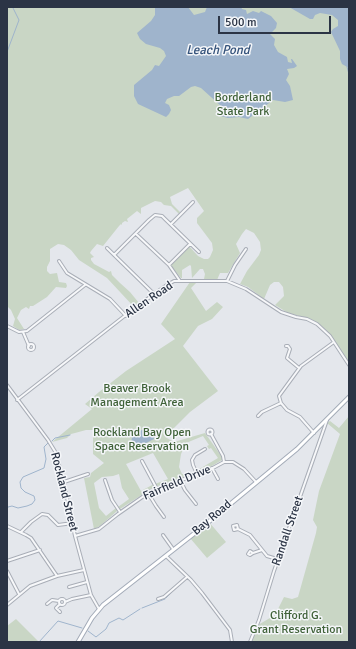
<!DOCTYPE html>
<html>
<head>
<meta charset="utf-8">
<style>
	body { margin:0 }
	#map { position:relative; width:356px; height:649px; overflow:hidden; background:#e4e7ec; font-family:Signika,sans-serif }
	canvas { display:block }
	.frame { position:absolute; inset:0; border:8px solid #2b3445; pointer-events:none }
	.scale { position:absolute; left:218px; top:16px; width:113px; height:18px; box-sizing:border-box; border:2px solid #2b3445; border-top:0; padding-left:5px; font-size:12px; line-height:14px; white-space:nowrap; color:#2b3445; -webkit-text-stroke:3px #f4f6f9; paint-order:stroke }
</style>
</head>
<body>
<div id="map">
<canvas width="356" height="649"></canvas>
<div class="frame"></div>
<div class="scale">500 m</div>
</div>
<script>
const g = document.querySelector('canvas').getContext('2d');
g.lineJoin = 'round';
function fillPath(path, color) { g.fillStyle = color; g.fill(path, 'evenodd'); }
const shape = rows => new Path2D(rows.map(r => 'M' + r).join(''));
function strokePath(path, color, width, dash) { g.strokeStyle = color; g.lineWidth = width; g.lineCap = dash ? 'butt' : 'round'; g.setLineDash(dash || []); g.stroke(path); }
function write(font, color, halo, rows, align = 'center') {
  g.font = font + ' Signika,sans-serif'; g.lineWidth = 3; g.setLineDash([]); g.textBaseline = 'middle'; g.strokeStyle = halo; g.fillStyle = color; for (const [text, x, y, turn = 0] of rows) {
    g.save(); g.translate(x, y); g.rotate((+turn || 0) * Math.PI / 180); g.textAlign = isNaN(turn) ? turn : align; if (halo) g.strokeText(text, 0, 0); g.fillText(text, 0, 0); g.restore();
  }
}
const green = shape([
	[7,7,349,7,349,363,328,332,319,324,311,319,288,313,275,305,284,296,283,287,279,282,274,282,270,285,264,299,248,287,240,284,247,271,259,255,261,250,260,242,254,233,246,229,242,234,236,244,240,253,228,273,220,273,217,280,206,280,204,279,205,274,203,269,200,269,192,278,191,266,190,265,182,270,182,278,181,278,171,266,171,264,189,246,198,256,204,259,208,259,210,257,213,250,212,243,197,223,197,218,204,211,188,188,170,197,172,204,180,212,179,214,171,206,164,205,161,202,155,201,141,208,141,214,137,211,127,219,128,222,125,221,122,223,122,225,121,224,119,226,103,246,97,244,91,251,90,253,94,257,91,258,91,260,94,264,109,272,111,271,112,275,120,283,130,292,139,303,134,307,107,278,79,260,71,250,64,245,58,244,50,249,50,261,47,267,47,271,50,274,57,273,59,282,66,283,67,286,66,288,56,287,47,297,33,306,30,306,29,309,26,307,21,310,17,318,24,329,19,330,13,326,15,319,11,310,7,306],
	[190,282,197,282,191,288,206,311,217,302,223,307,212,319,198,326,183,346,218,391,190,412,165,437,174,442,205,433,222,457,222,460,200,473,197,472,196,471,218,458,211,448,209,449,207,446,209,445,203,436,186,443,181,454,179,467,182,474,195,472,194,475,158,486,155,484,168,479,153,453,126,464,141,491,154,484,154,487,120,509,118,507,129,499,122,488,119,474,113,476,102,477,94,483,99,508,106,516,116,508,117,511,100,526,94,529,84,478,90,477,91,473,104,463,93,454,93,430,86,430,75,433,71,434,67,438,52,442,92,409,85,404,99,392,126,371,175,339,161,324],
	[349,416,349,642,252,642,258,625,275,615,284,597,292,599,298,597,316,533,317,527,313,520,319,491,340,434,327,423,330,421,339,428],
	[209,522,226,542,207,558,190,538],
	[16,619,39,642,7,642,7,626]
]);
const water = shape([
	[155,7,188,7,194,15,205,12,207,7,241,7,242,9,246,10,247,14,253,11,259,13,261,11,271,16,277,23,276,28,270,34,275,39,274,45,278,52,287,57,288,62,292,63,291,59,292,59,297,66,294,68,287,69,289,74,286,80,290,86,293,100,285,102,273,100,248,119,239,117,228,118,221,116,221,114,222,110,221,106,201,88,195,86,191,87,179,96,174,96,167,99,165,103,169,105,171,110,169,114,166,117,138,104,134,96,134,85,152,70,155,65,159,66,166,56,164,51,160,48,146,44,140,39,137,33,151,21,155,15],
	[289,7,349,7,349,68,342,64,340,59,340,51,331,32,333,29,338,26,338,20,332,15,320,13,315,15,313,19,310,19],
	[146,428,153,431,154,439,132,450,131,445,132,437,136,433]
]);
const stream = shape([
	[7,52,19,20,13,8,14,7],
	[347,67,349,74],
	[52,441,55,438,70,435],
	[7,509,8,507,12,506,18,508,27,506,32,504,35,500,34,496,25,492,21,488,20,482,23,477,44,468,46,459,44,447,48,443],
	[166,598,181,583],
	[142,608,165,599],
	[88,631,96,637,106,629,109,623,119,618,123,620,140,609],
	[39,642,58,621,82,628]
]);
const minor = shape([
	[171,224,193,202],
	[136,234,169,265,180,281],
	[107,248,154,294],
	[114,255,149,220,155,215,162,216,165,219,199,252],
	[59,261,67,273,110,299,126,316],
	[169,265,190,244],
	[227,281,235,265,246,249],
	[7,326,19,332,27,331,85,285],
	[23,332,29,346],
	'28 347a3 3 0 1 1 6 0a3 3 0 1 1-6 0Z',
	[286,346,288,346,290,349,287,358,299,368],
	[7,385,48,440,56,453,65,488,75,536,91,595,99,609],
	[17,400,136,307,167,285,174,281,227,281,246,289,281,312,296,317,307,319,317,324,330,336,349,365],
	[258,416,262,412,281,403],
	'207.5 432a2.5 2.5 0 1 1 5 0a2.5 2.5 0 1 1-5 0Z',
	[314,433,300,417,287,410,281,403,279,396,301,366,334,342],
	[211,434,223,456,224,462],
	[142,461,157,489],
	[212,468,218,479],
	[198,476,193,465,192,460,195,455,205,449],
	[105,480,112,500,120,512],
	[180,480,185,490,196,504],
	[64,482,88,474],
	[148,493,156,506,164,517],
	[7,526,26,535,31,538,57,576],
	[238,529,237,525,233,526,234,530,238,529,250,535,267,556,277,559],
	[21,532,31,522,42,514,48,515,58,525,73,523],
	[163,535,173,549],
	[75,536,99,529,118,514,151,491,180,480,198,476,224,462,233,462,244,469,256,482],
	[253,553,250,555,248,554,250,551,253,553,262,550],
	[166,556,191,580,202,593,230,630,232,642],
	[7,561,40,550],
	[7,571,19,594],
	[69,587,87,582],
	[158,599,164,597,187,577],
	'59 602a3 3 0 1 1 6 0a3 3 0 1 1-6 0Z',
	[65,602,72,599,91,595],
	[47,604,52,600,59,601],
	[7,605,30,586,57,576,84,570],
	[60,612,56,608,60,604],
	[250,642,259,620,274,571,327,420]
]);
const major = shape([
	[78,642,92,618,103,605,200,529,297,449,349,397]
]);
const parkNames = [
	["Borderland",243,98],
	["State Park",243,112],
	["Beaver Brook",137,389],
	["Management Area",137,403],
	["Rockland Bay Open",142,433],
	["Space Reservation",142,447],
	["Clifford G.",296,616],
	["Grant Reservation",296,630]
];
const streetNames = [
	["Allen Road",149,300,-34],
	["Fairfield Drive",177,483,-23],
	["Rockland Street",64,492,76],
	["Bay Road",212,518,-40],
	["Randall Street",288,531,-71]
];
const waterNames = [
	["Leach Pond",218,51]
];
fillPath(green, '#c9d6c5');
fillPath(water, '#9fb4cc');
strokePath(stream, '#9fb4cc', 1);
strokePath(minor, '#a9aeb7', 4);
strokePath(major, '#a3abb8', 5);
strokePath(minor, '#f7f8fa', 2);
strokePath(major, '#fff', 3);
write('12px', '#3f6138', '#f4f6f9', parkNames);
write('12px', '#2b3445', '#f4f6f9', streetNames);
write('italic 13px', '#34527a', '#f4f6f9', waterNames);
</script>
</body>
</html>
